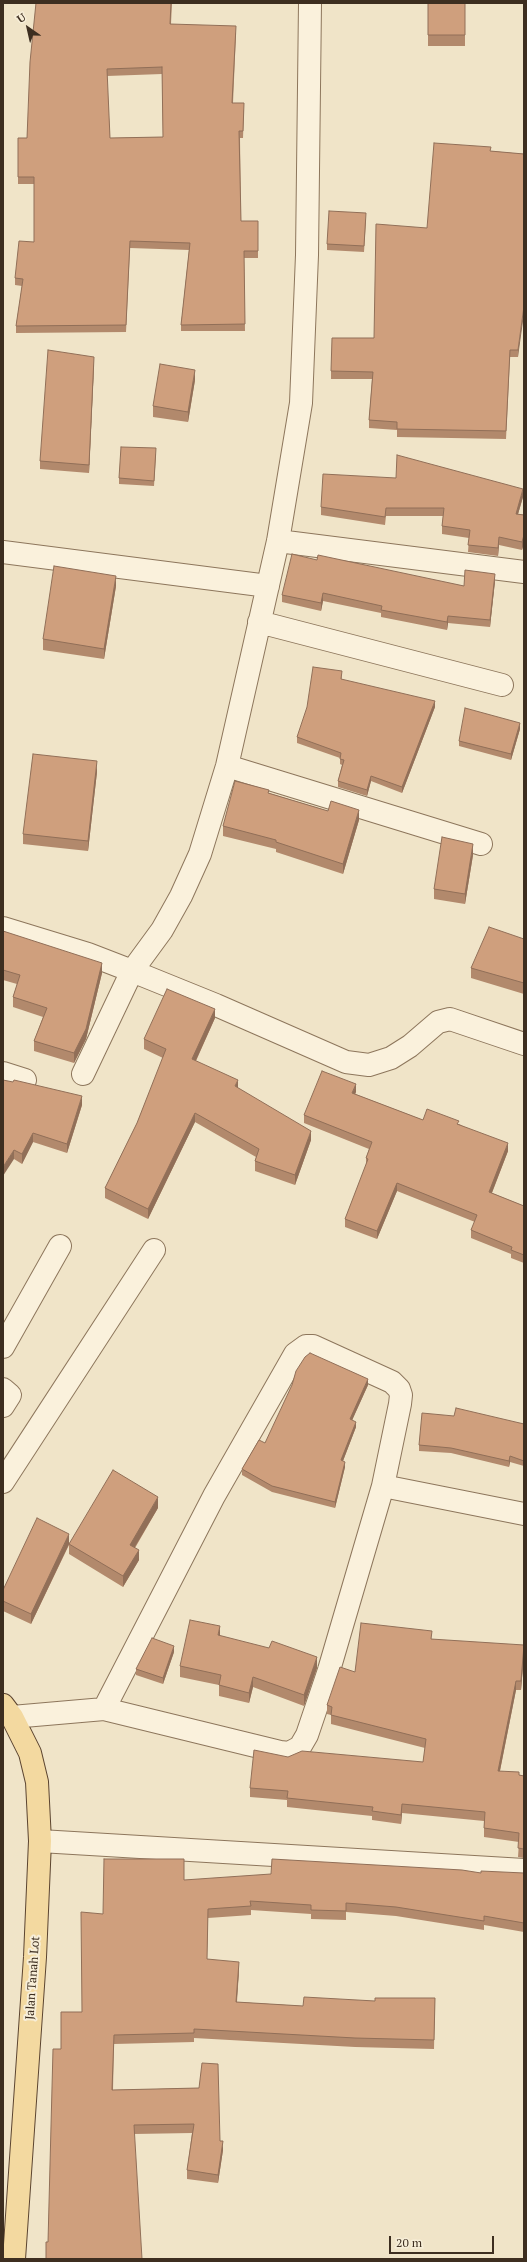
<!DOCTYPE html>
<html>
<head>
<meta charset="utf-8">
<style>
	body { margin:0 }
	#map { position:relative; width:527px; height:2262px; overflow:hidden; background:#f0e4c8; font-family:"PT Serif",serif }
	canvas { display:block }
	.frame { position:absolute; inset:0; border:4px solid #3d2e20; pointer-events:none }
	.north { position:absolute; left:8px; top:8px; width:40px; height:40px; -webkit-text-stroke:3px #f7eed8; paint-order:stroke; rotate:326deg; font-size:11px; font-weight:700; line-height:16px; text-align:center; color:#3d2e20 }
	.north::after { content:''; display:block; margin:auto; width:14px; height:18px; background:#3d2e20; clip-path:polygon(50% 0,100% 100%,50% 72%,0 100%) }
	.scale { position:absolute; left:389px; top:2236px; width:105px; height:18px; box-sizing:border-box; border:2px solid #3d2e20; border-top:0; padding-left:5px; font-size:12px; line-height:14px; white-space:nowrap; color:#3d2e20; -webkit-text-stroke:3px #f7eed8; paint-order:stroke }
</style>
</head>
<body>
<div id="map">
<canvas width="527" height="2262"></canvas>
<div class="frame"></div>
<div class="north">U</div>
<div class="scale">20 m</div>
</div>
<script>
const g = document.querySelector('canvas').getContext('2d');
g.lineJoin = 'round';
const shape = rows => new Path2D(rows.map(r => 'M' + r).join(''));
function strokePath(path, color, width, dash) { g.strokeStyle = color; g.lineWidth = width; g.lineCap = dash ? 'butt' : 'round'; g.setLineDash(dash || []); g.stroke(path); }
function fillPath(path, color) { g.fillStyle = color; g.fill(path, 'evenodd'); }
function write(font, color, halo, rows, align = 'center') {
  g.font = font + ' "PT Serif",serif'; g.lineWidth = 4; g.setLineDash([]); g.textBaseline = 'middle'; g.strokeStyle = halo; g.fillStyle = color; for (const [text, x, y, turn = 0] of rows) {
    g.save(); g.translate(x, y); g.rotate((+turn || 0) * Math.PI / 180); g.textAlign = isNaN(turn) ? turn : align; if (halo) g.strokeText(text, 0, 0); g.fillText(text, 0, 0); g.restore();
  }
}
const minor = shape([
	[278,541,524,572],
	[3,552,268,586],
	[259,622,502,685],
	[227,766,481,844],
	[3,928,88,954,132,971,162,930,181,896,200,854,227,766,278,541,301,403,307,255,310,3],
	[3,1073,25,1080],
	[83,1074,132,971,216,1005,346,1062,369,1065,391,1058,410,1046,438,1022,450,1019,524,1044],
	[3,1347,60,1246],
	[3,1389,10,1395,3,1406],
	[3,1482,154,1250],
	[383,1486,524,1514],
	[12,1717,104,1709,280,1752,289,1753,300,1747,307,1735,329,1670,383,1486,400,1404,401,1395,399,1389,392,1382,313,1346,306,1346,295,1354,214,1496,104,1709],
	[40,1841,524,1870]
]);
const major = shape([
	[3,1705,12,1717,30,1753,37,1782,40,1841,35,1957,14,2259]
]);
const wall = shape([
	[36,3,172,3,171,24,236,33,233,103,244,110,243,138,240,138,241,221,258,221,258,258,244,258,245,331,181,331,181,325,189,250,130,248,126,332,16,333,16,326,22,286,15,285,15,278,34,242,34,184,18,184,18,138,27,138],
	[162,74,163,137,110,138,107,76],
	[428,3,465,3,465,46,428,46],
	[491,151,524,154,518,357,510,357,506,439,397,437,397,430,369,428,369,420,372,379,331,379,331,371,374,338,427,228],
	[366,219,364,252,327,250,327,244],
	[94,365,89,473,40,469,40,461],
	[195,380,188,422,153,417,153,406],
	[156,454,154,486,119,484,119,478],
	[523,497,518,514,524,515,524,543,522,550,499,545,498,556,468,552,469,538,442,534,442,526,443,516,386,516,385,525,321,515,321,507],
	[317,560,464,586,495,581,490,627,448,623,447,630,381,617,381,613,323,601,321,611,282,602,282,595],
	[116,586,104,659,43,650,43,639],
	[342,676,341,680,435,707,402,793,371,781,367,796,338,787,338,781,342,765,340,764,340,758,297,743,297,737],
	[520,729,511,760,459,746,459,741],
	[97,772,88,851,23,844,23,834],
	[269,793,328,811,359,820,343,874,276,852,276,849,223,836,223,826],
	[473,855,465,904,434,899,434,889],
	[3,931,102,973,86,1039,74,1063,34,1051,34,1041,43,1017,13,1007,13,997,17,984,3,980],
	[524,939,524,994,471,978,471,968],
	[215,1018,196,1061,238,1088,311,1140,295,1185,255,1171,255,1161,256,1157,195,1122,148,1219,105,1198,105,1188,137,1123,163,1058,144,1049,144,1039],
	[3,1080,82,1105,67,1153,33,1142,22,1164,14,1159],
	[356,1092,355,1094,423,1120,459,1124,508,1151,492,1193,524,1206,524,1263,511,1258,511,1254,471,1238,471,1230,475,1222,397,1191,377,1239,345,1227,345,1219,366,1165,366,1158,369,1149,304,1123,304,1115],
	[368,1385,352,1420,356,1427,343,1461,345,1467,335,1508,272,1492,242,1475,242,1469,265,1443],
	[524,1424,524,1466,510,1462,509,1467,451,1453,419,1451,419,1445],
	[158,1508,135,1548,139,1560,123,1587,69,1554,69,1545,31,1624,3,1611,3,1590,69,1543],
	[220,1636,317,1668,304,1706,253,1687,249,1703,219,1696,219,1685,180,1677,180,1666],
	[432,1639,524,1654,521,1690,516,1690,500,1771,524,1776,524,1858,518,1857,519,1842,484,1837,484,1821,402,1813,401,1824,372,1820,372,1816,287,1807,287,1800,250,1797,250,1788,288,1757,423,1762,425,1748,331,1724,331,1715,327,1714,327,1705,355,1672],
	[174,1652,163,1684,136,1675,136,1669],
	[481,1873,524,1873,524,1932,484,1925,484,1930,396,1916,346,1912,346,1920,311,1919,311,1914,251,1910,251,1915,208,1918,207,1959,239,1970,237,2002,303,2006,375,2001,435,1998,434,2049,355,2047,194,2038,194,2042,114,2044,113,2090,199,2088,223,2150,218,2183,187,2179,187,2170,192,2133,134,2134,48,2242,61,2049,82,2012,103,1914,184,1880]
]);
const shadedWall = shape([
	[524,306,524,314,518,357,518,350],
	[94,357,94,365,89,473,89,465],
	[195,370,195,380,188,422,188,412],
	[523,489,523,497,516,521,516,514],
	[524,535,524,543,522,550,522,542],
	[499,537,499,545,498,556,498,548],
	[495,574,495,581,490,627,490,620],
	[116,576,116,586,104,659,104,649],
	[323,593,323,601,321,611,321,603],
	[448,616,448,623,447,630,447,622],
	[435,701,435,707,402,793,402,787],
	[520,723,520,729,511,760,511,754],
	[97,761,97,772,88,851,88,841],
	[371,776,371,781,367,796,367,790],
	[359,810,359,820,343,874,343,864],
	[473,844,473,855,465,904,465,894],
	[102,963,102,973,86,1039,74,1063,74,1053],
	[215,1009,215,1018,192,1069,192,1059],
	[238,1080,238,1089,235,1086],
	[356,1084,356,1092,352,1101,352,1093],
	[82,1096,82,1105,67,1153,67,1144],
	[195,1113,195,1122,148,1219,148,1209],
	[311,1131,311,1140,295,1185,295,1175],
	[33,1133,33,1142,22,1164,22,1154],
	[508,1143,508,1151,489,1200,489,1192],
	[14,1150,14,1159,3,1176,3,1167],
	[397,1183,397,1191,377,1239,377,1231],
	[368,1379,368,1385,350,1425,350,1419],
	[356,1422,356,1427,341,1466,341,1460],
	[510,1456,510,1462,509,1467,509,1461],
	[345,1462,345,1467,335,1508,335,1502],
	[158,1497,158,1508,130,1555,130,1545],
	[69,1534,69,1544,31,1624,31,1614],
	[139,1550,139,1560,123,1587,123,1576],
	[220,1626,220,1637,218,1635],
	[524,1645,524,1654,521,1690,521,1681],
	[174,1646,174,1652,163,1684,163,1678],
	[317,1657,317,1668,304,1706,304,1695],
	[253,1677,253,1687,249,1703,249,1693],
	[516,1681,516,1690,498,1780,498,1771],
	[402,1804,402,1813,401,1824,401,1815],
	[239,1962,239,1970,236,2011,236,2002],
	[223,2141,223,2150,218,2183,218,2175]
]);
const building = shape([
	[36,3,171,3,170,24,236,26,232,103,244,103,243,131,239,131,241,221,258,221,258,251,244,251,245,324,181,325,190,243,130,241,126,325,16,326,23,279,15,278,19,241,34,242,34,177,18,177,18,138,27,138,30,62,36,3],
	[162,67,163,137,110,138,107,69,162,67],
	[428,3,465,3,465,35,428,35,428,3],
	[434,143,491,147,490,151,524,154,524,306,518,350,510,350,506,431,397,429,397,422,369,420,373,372,331,371,332,338,374,338,376,224,427,228,434,143],
	[329,211,366,213,364,246,327,244,329,211],
	[48,350,94,357,89,465,40,461,48,350],
	[160,364,195,370,188,412,153,406,160,364],
	[121,447,156,448,154,481,119,478,121,447],
	[397,455,523,489,516,514,524,515,524,535,522,542,499,537,498,548,468,545,470,530,442,526,444,508,386,508,385,517,321,507,323,474,396,478,397,455],
	[292,554,317,560,318,555,464,586,465,570,495,574,490,620,448,616,447,622,381,610,382,606,323,593,321,603,282,595,292,554],
	[54,566,116,576,104,649,43,639,54,566],
	[313,667,342,671,341,679,435,701,402,787,371,776,367,790,338,781,344,760,340,759,341,753,297,737,307,707,313,667],
	[465,708,520,723,511,754,459,741,465,708],
	[33,754,97,761,88,841,23,834,33,754],
	[235,781,269,790,268,793,328,811,331,801,359,810,343,864,276,842,276,840,223,826,235,781],
	[442,837,473,844,465,894,434,889,442,837],
	[489,927,524,939,524,983,471,968,489,927],
	[3,931,102,963,86,1029,74,1053,34,1041,47,1008,13,997,20,975,3,970,3,931],
	[167,989,215,1009,192,1059,238,1080,235,1086,311,1131,295,1175,255,1161,259,1149,195,1113,148,1209,105,1188,137,1123,166,1049,144,1039,167,989],
	[322,1071,356,1084,352,1093,423,1120,427,1109,459,1121,457,1124,508,1143,489,1192,524,1206,524,1255,511,1250,512,1247,471,1230,477,1215,397,1183,377,1231,345,1219,368,1159,366,1158,372,1142,304,1115,322,1071],
	[3,1080,13,1082,14,1080,82,1096,67,1144,33,1133,22,1154,14,1150,3,1167,3,1080],
	[310,1353,368,1379,350,1419,356,1422,341,1460,345,1462,335,1502,272,1486,242,1469,259,1440,265,1443,292,1385,296,1371,305,1357,310,1353],
	[456,1408,524,1424,524,1461,510,1456,509,1461,451,1448,419,1445,422,1413,454,1416,456,1408],
	[113,1470,158,1497,130,1545,139,1550,123,1576,69,1544,113,1470],
	[37,1518,69,1534,31,1614,3,1601,3,1590,37,1518],
	[190,1620,220,1626,218,1635,269,1648,272,1641,317,1657,304,1695,253,1677,249,1693,219,1685,221,1675,180,1666,190,1620],
	[361,1623,432,1631,431,1639,524,1645,521,1681,516,1681,498,1771,519,1772,519,1775,524,1776,524,1849,518,1848,519,1833,484,1828,485,1812,402,1804,401,1815,372,1811,373,1807,287,1798,288,1791,250,1788,254,1750,288,1757,302,1751,423,1762,426,1739,331,1715,332,1707,327,1705,340,1667,355,1672,361,1623],
	[152,1638,174,1646,163,1678,136,1669,152,1638],
	[104,1859,184,1859,184,1880,271,1874,272,1859,462,1870,481,1873,481,1871,524,1873,524,1923,484,1916,484,1921,396,1907,346,1903,346,1911,311,1910,311,1905,250,1901,251,1906,208,1909,207,1959,239,1962,236,2002,303,2006,304,1997,375,2001,375,1998,435,1998,434,2040,355,2038,194,2029,194,2033,114,2035,112,2090,199,2088,202,2063,218,2064,220,2141,223,2141,218,2175,187,2170,194,2124,134,2125,142,2259,46,2259,46,2242,48,2242,53,2049,61,2049,61,2012,82,2012,81,1912,103,1914,104,1859]
]);
const streetNames = [
	["Jalan Tanah Lot",33,1978,-86]
];
strokePath(minor, '#8d765c', 24);
strokePath(major, '#5b4430', 24);
strokePath(minor, '#faf1dc', 22);
strokePath(major, '#f3d9a0', 22);
fillPath(wall, '#b2896c');
fillPath(shadedWall, '#916f58');
fillPath(building, '#cf9f7d');
strokePath(building, '#916f58', 1);
write('12px', '#3d2e20', '#f7eed8', streetNames);
</script>
</body>
</html>
